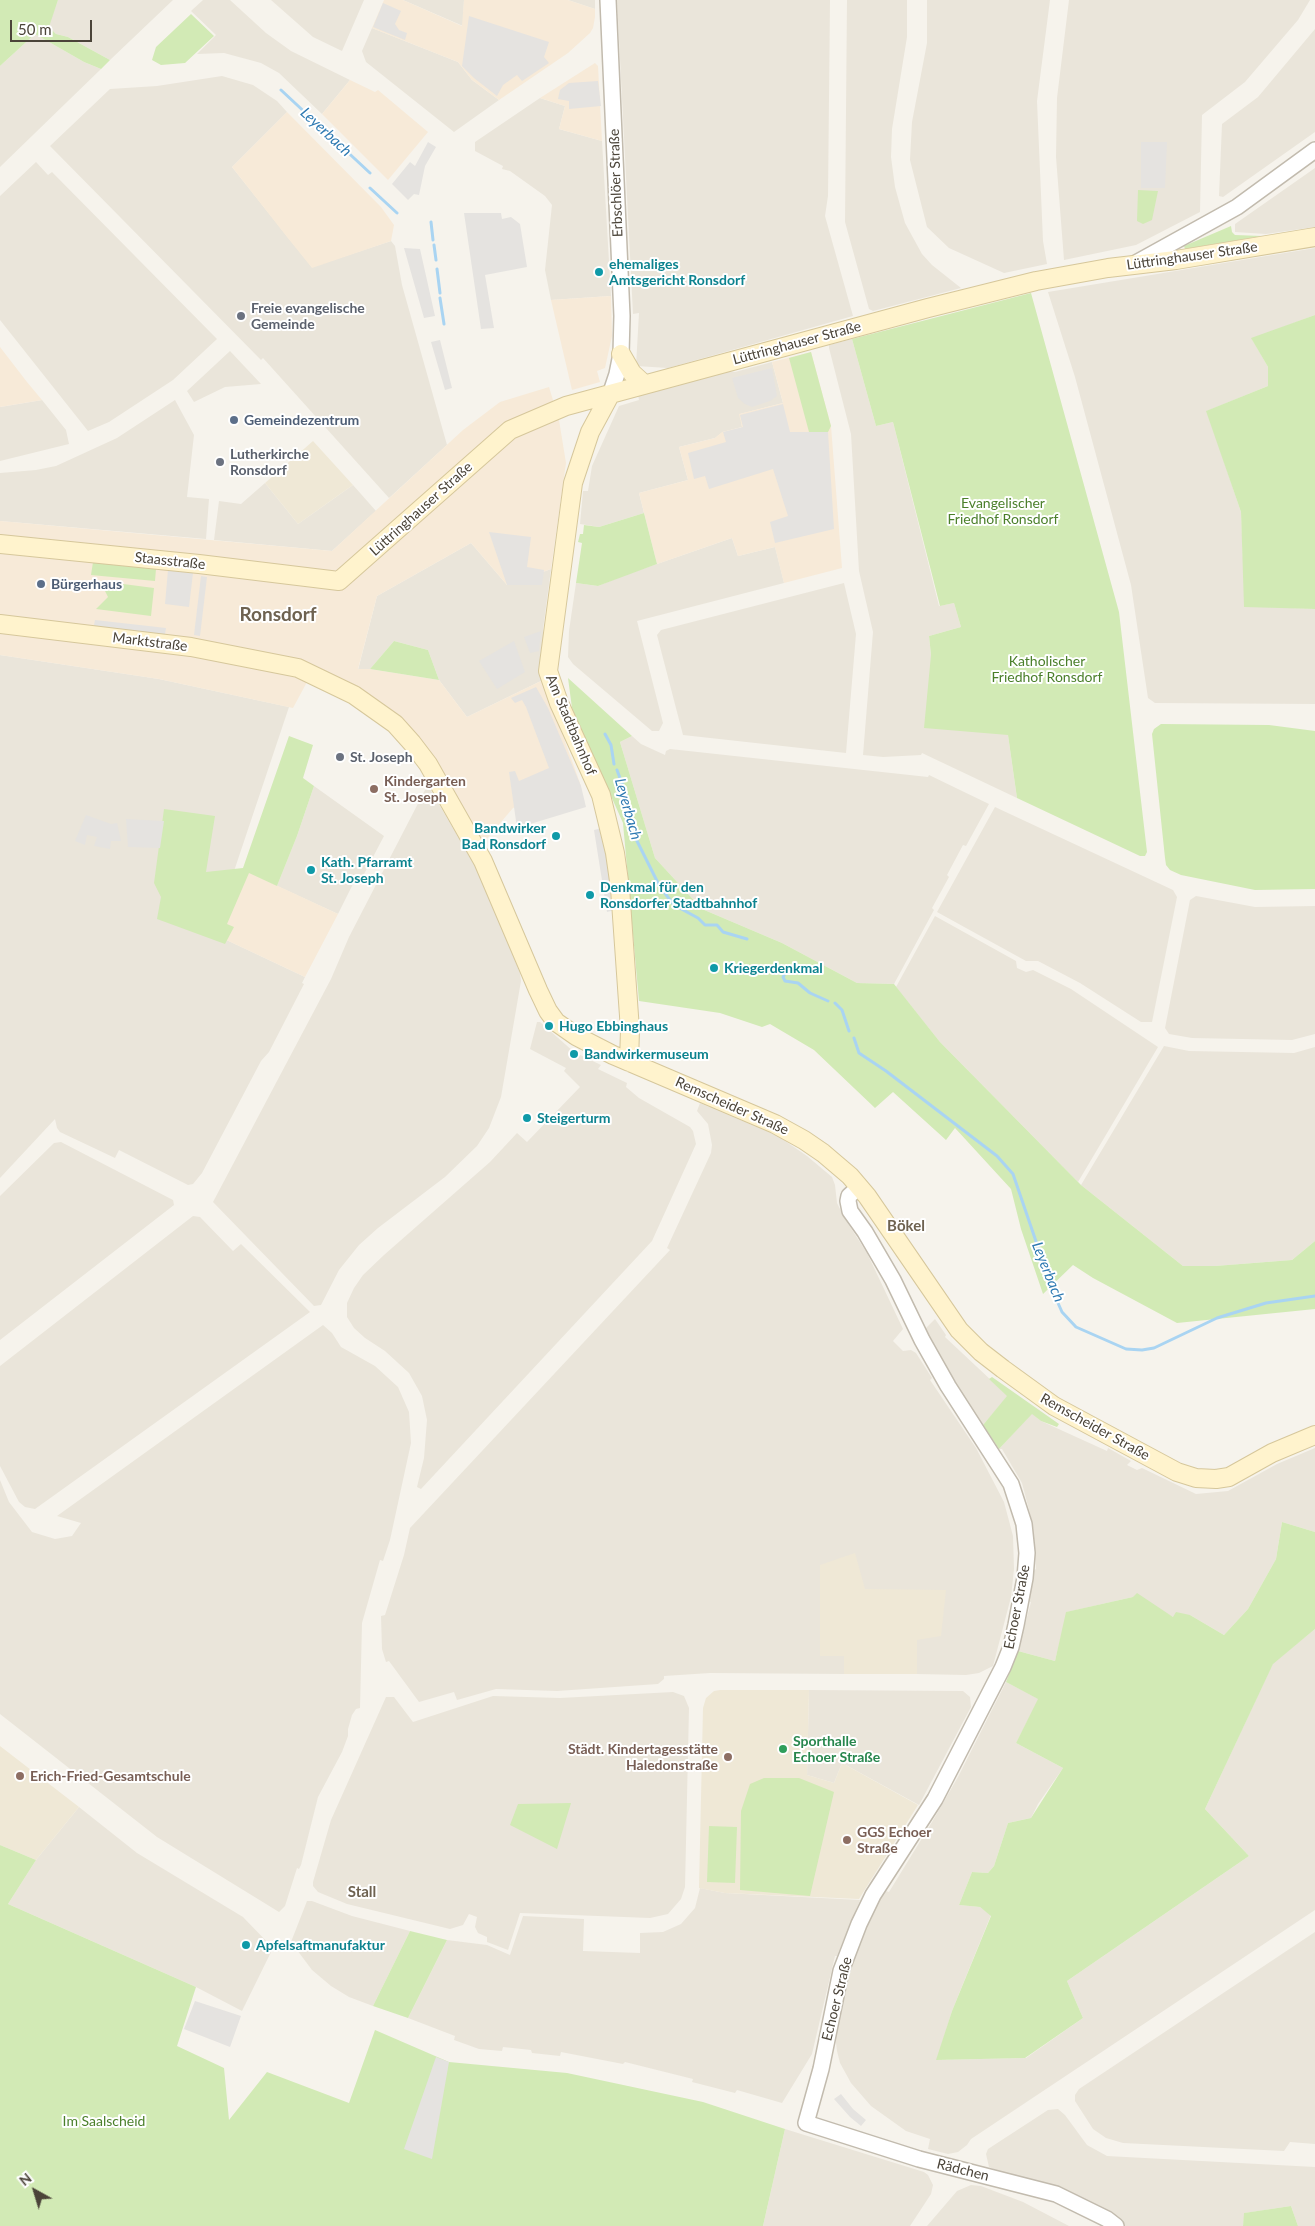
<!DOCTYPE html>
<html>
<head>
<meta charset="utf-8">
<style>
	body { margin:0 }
	#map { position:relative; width:1315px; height:2226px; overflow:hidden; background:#f6f3ec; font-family:Lato,sans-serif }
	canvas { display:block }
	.north { position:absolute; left:10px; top:2166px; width:50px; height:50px; -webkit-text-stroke:4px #fff; paint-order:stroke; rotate:321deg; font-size:14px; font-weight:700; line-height:20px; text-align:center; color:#4b4439 }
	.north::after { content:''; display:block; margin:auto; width:18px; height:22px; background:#4b4439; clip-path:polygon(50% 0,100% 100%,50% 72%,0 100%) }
	.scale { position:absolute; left:10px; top:20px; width:82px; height:22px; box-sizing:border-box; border:2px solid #4b4439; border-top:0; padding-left:6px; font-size:15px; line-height:18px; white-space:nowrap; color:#4b4439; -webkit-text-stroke:4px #fff; paint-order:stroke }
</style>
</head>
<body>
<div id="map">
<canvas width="1315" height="2226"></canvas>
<div class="north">N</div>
<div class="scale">50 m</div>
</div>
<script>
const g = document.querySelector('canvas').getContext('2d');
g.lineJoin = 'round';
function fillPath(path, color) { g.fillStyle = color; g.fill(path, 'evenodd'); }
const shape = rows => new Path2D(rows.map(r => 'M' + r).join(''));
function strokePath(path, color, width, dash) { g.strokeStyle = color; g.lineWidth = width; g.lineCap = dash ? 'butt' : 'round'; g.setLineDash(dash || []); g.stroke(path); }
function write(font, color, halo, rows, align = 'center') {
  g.font = font + ' Lato,sans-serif'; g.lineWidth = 4; g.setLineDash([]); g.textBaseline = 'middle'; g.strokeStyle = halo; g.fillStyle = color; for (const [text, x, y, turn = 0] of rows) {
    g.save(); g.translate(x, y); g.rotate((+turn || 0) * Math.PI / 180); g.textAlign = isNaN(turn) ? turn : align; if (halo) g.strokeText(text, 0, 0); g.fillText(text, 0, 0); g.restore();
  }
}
const residential = shape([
	[58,0,173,0,110,60,68,37,56,34,48,27],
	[203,0,230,0,266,33,291,51,350,80,322,114,279,73,261,63,224,53,197,54,216,35,191,11],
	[271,0,364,0,342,51,313,37],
	[403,0,464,0,463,26],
	[568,0,595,0,595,9],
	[617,0,830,0,828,196,825,216,853,316,668,368,636,366,639,313,633,314],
	[847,0,907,0,907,37,892,129,891,157,895,187,905,223,922,254,932,265,961,288,873,311,869,309,845,222],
	[927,0,1050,0,1037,101,1043,241,1047,264,1004,273,949,248,927,227,910,160,912,122,927,43],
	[1069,0,1310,0,1298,20,1245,82,1202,115,1200,212,1136,245,1064,260,1056,157,1057,98],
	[372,28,458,62,472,80,499,100,454,132,366,62,362,51],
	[1315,29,1315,132,1223,197,1219,196,1222,124,1258,97],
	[35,34,84,62,101,69,0,167,0,66],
	[222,76,253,85,277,101,287,112,232,167,312,267,391,241,395,246,402,285,447,445,389,498,263,358,261,360,50,146,110,89,157,86],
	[540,98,565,106,559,129,602,141,611,296,551,300,545,270,552,205,545,196,510,171,502,169,503,166,475,151,475,142],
	[36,162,48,175,52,172,217,339,173,380,109,422,88,431,0,320,0,196],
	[1315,168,1315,227,1266,234,1235,232,1235,224],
	[1315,248,1315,315,1252,339,1268,367,1268,386,1207,411,1241,512,1245,606,1315,609,1315,704,1155,703,1148,698,1131,585,1075,377,1048,292],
	[852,339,876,426,893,422,939,606,954,603,961,627,929,636,931,655,1008,735,1017,798,922,753,921,755,883,757,863,755,873,632,859,571,851,434,829,348,829,345],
	[230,351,261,384,225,387,194,402,187,391],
	[772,362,783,403,740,414,742,427,723,432,715,438,679,447,688,480,639,493,644,513,599,527,580,524,583,491,588,491,592,466,619,406,639,400,638,395,727,371,735,372],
	[42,400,66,430,69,444,0,461,0,407],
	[175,400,194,435,187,497,209,499,206,539,0,521,0,473,36,470,56,466,117,438],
	[265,483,298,524,353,485,376,511,332,551,214,540,219,501,241,504],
	[732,538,738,556,775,547,784,583,637,621,663,723,659,731,652,731,573,664,568,657,569,631,576,583,598,586,625,575],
	[471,543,507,585,551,569,543,629,543,680,467,717,439,680,428,650,394,641,370,669,358,670,377,596],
	[844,583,856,634,846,753,683,735,657,635,661,630],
	[0,655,159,679,289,707,225,898,216,935,305,977,302,983,304,984,269,1052,261,1061,202,1173,193,1184,188,1185,119,1150,115,1158,60,1132,57,1128,55,1119,0,1178],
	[632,736,641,744,665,755,666,751,670,749,928,777,929,775,989,804,966,846,963,845,947,875,949,877,932,908,934,910,894,984,857,983,782,943,702,909,655,858,620,742],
	[314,786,384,836,363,876,358,874,338,914,277,886,297,836],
	[429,787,482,878,520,973,521,981,501,1097,489,1128,477,1146,445,1177,378,1228,359,1245,339,1270,321,1305,314,1306,213,1202,331,979,349,937,425,790],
	[995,807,1173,890,1177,897,1152,1022,1141,1022,1080,983,1038,961,1026,961,937,912],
	[1196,896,1255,907,1315,906,1315,1034,1292,1040,1192,1038,1169,1034,1165,1028,1190,900],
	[935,916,1016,961,1017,968,1026,972,1033,970,1071,989,1158,1047,1078,1182,940,1042,896,987],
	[537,1022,540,1022,574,1052,601,1065,598,1069,627,1083,626,1087,639,1098,690,1127,693,1131,696,1144,652,1241,421,1489,417,1487,424,1458,427,1420,422,1396,409,1373,385,1351,365,1338,354,1328,347,1317,347,1303,354,1288,363,1275,384,1255,490,1162,517,1133,527,1142,580,1087,564,1071,566,1068,530,1049],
	[1164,1046,1189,1051,1294,1053,1315,1047,1315,1241,1292,1260,1215,1266,1183,1266,1081,1185],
	[700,1103,778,1136,807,1156,832,1177,835,1185,837,1203,845,1219,867,1253,903,1329,893,1341,903,1351,911,1350,916,1353,932,1378,930,1380,976,1448,1004,1502,1013,1536,1014,1569,1011,1597,993,1666,979,1673,966,1675,917,1674,917,1640,820,1656,844,1656,844,1674,710,1673,664,1676,664,1679,658,1684,557,1691,496,1689,457,1700,454,1692,419,1702,389,1661,386,1662,382,1649,381,1616,385,1615,404,1555,410,1528,670,1250,667,1248,711,1153,712,1145,708,1124,697,1111],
	[61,1142,173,1200,174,1205,0,1340,0,1196,54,1143],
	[193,1216,200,1217,233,1251,241,1244,310,1312,35,1509,25,1507,19,1502,0,1466,0,1366],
	[935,1319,946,1335,945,1337,1008,1396,983,1425,965,1401,925,1329],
	[323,1325,332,1333,341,1347,375,1366,398,1387,409,1412,411,1443,390,1540,383,1561,380,1560,362,1623,360,1708,356,1709,352,1715,348,1729,348,1736,342,1752,318,1797,301,1865,299,1869,297,1868,285,1906,279,1912,157,1837,0,1714,0,1480,9,1502,32,1532,55,1539,72,1536,81,1523,57,1516],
	[1032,1413,1041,1421,1107,1451,1108,1448,1131,1461,1127,1465,1137,1470,1142,1468,1196,1494,1228,1491,1277,1464,1315,1448,1315,1532,1282,1522,1276,1559,1248,1609,1224,1635,1190,1615,1173,1617,1133,1597,1067,1612,1055,1661,1018,1651,1031,1602,1027,1601,1029,1574,1036,1569,1033,1525,1022,1483,1002,1449,999,1449],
	[1315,1629,1315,1910,971,2139,967,2145,958,2152,948,2154,928,2149,930,2139,906,2131,871,2106,851,2083,840,2063,837,2051,835,2034,842,1993,850,1966,861,1936,879,1900,886,1891,889,1892,932,1822,958,1777,1006,1682,1039,1699,1016,1743,1063,1768,1038,1804,1031,1818,1008,1823,994,1866,988,1873,972,1872,959,1905,980,1907,991,1915,952,2011,937,2060,1026,2058,1083,2018,1067,1981,1249,1856,1205,1809,1273,1663],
	[809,1690,963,1691,970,1697,971,1707,919,1805,842,1763,834,1783,807,1775],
	[673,1692,684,1696,689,1708,685,1887,681,1899,668,1914,650,1918,520,1913,508,1950,487,1942,487,1937,478,1933,475,1927,477,1917,469,1914,463,1925,450,1929,347,1904,318,1892,313,1886,313,1882,331,1820,386,1697,394,1697,413,1722,493,1696,560,1698],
	[79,1807,137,1853,243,1917,273,1948,242,2011,196,1987,8,1904,36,1860],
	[700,1888,725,1893,860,1900,837,1956,835,1956,812,2054,782,2103,737,2090,735,2093,692,2082,693,2079,625,2062,623,2064,561,2052,560,2056,532,2053,531,2050,503,2047,502,2051,479,2049,454,2040,455,2036,408,2018,447,1940,487,1945,510,1955,523,1916,584,1919,583,1951,640,1953,640,1933,663,1932,681,1924,695,1908],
	[307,1901,312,1901,352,1916,410,1931,373,2006,349,1997,331,1986,312,1970,291,1942],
	[1315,1932,1315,2144,1290,2142,1284,2151,1123,2143,1106,2138,1093,2129,1075,2101,1075,2095,1079,2089],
	[1058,2109,1065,2115,1087,2145,1107,2156,1315,2167,1315,2226,1298,2226,1291,2206,1245,2213,1243,2226,1124,2226,989,2167,986,2154,988,2149,1048,2110],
	[785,2129,924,2172,928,2175,933,2185,931,2194,910,2226,763,2226],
	[971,2185,981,2186,1023,2202,1069,2226,927,2226,957,2191]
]);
const commercial = shape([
	[384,0,403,0,462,26,464,0,568,0,595,9,595,17,593,28,590,33,568,53,499,100,472,80,458,62,372,28],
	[595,63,598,66,602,141,559,129,565,106,540,98],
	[350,80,375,92,378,90,428,132,388,180,322,114],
	[287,112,381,207,394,225,391,241,312,268,287,237,232,167],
	[611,296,612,336,605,368,597,371,600,382,572,390,551,300],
	[0,347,27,382,42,400,0,407],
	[811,352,831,426,842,568,784,583,775,547,738,556,732,538,657,564,639,493,688,480,679,447,715,438,722,432,742,427,739,414,783,403,772,362],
	[549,387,559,420,566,463,551,569,507,585,471,543,377,596,358,669,370,669,439,680,467,717,543,680,581,786,513,808,478,849,396,724,307,682,293,708,159,679,0,655,0,521,332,551,463,430,500,402],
	[246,871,338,914,305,977,220,937]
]);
const education = shape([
	[313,441,353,485,298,524,265,483],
	[855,1553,865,1589,946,1590,941,1636,917,1640,917,1674,844,1674,844,1656,820,1656,820,1565],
	[720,1690,809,1690,807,1775,834,1783,842,1763,918,1805,859,1899,725,1893,699,1888,703,1708,706,1698,714,1691],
	[0,1746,79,1807,36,1860,0,1845]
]);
const green = shape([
	[0,0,58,0,49,27,56,34,68,37,110,60,101,69,84,62,35,34,0,66],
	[191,14,214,36,185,63,161,65,152,60,156,47],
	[1138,190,1158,191,1152,220,1143,224,1137,221],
	[1231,226,1232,232,1235,235,1262,236,1185,249,1184,246],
	[1031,293,1119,612,1147,852,1145,856,1140,856,1017,798,1008,735,924,728,931,655,929,636,961,627,954,603,940,606,893,422,876,426,852,339],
	[1315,315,1315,609,1244,607,1241,512,1206,411,1268,386,1268,367,1251,338],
	[811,352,831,426,828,432,809,432,789,358],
	[644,513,657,564,598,586,576,583,582,543,578,542,580,534,583,534,584,525,599,527],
	[93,562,156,569,155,581,91,575],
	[100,581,154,588,151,616,96,609,108,597],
	[394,641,428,650,439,680,370,669],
	[568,678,632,736,620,742,655,858,702,909,782,943,857,983,894,984,940,1042,1081,1185,1183,1266,1215,1266,1292,1260,1315,1241,1315,1309,1177,1323,1093,1278,1073,1265,1043,1294,1021,1229,1011,1189,955,1128,946,1140,893,1092,875,1108,814,1050,770,1024,762,1027,720,1013,639,1001,623,823,572,708],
	[1161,724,1269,725,1315,731,1315,889,1255,890,1181,875,1170,870,1166,865,1165,858,1152,734,1154,729],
	[289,736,313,745,303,778,314,786,297,836,277,886,249,873,227,924,234,927,225,944,157,919,161,897,154,883,164,809,215,816,206,872,243,868],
	[992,1377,1059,1424,1057,1427,1041,1421,1032,1414,999,1449,983,1425,1007,1396,989,1379],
	[1282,1522,1315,1532,1315,1629,1273,1664,1205,1809,1249,1856,1067,1981,1083,2018,1025,2058,936,2060,952,2011,991,1916,980,1907,959,1905,972,1872,988,1873,994,1866,1008,1823,1031,1818,1063,1768,1016,1743,1038,1699,1006,1682,1018,1651,1055,1661,1066,1612,1133,1597,1137,1593,1173,1617,1176,1612,1190,1615,1224,1635,1248,1609,1276,1559],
	[764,1778,799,1778,834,1792,810,1896,740,1890,741,1811,750,1784],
	[571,1803,557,1849,510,1825,518,1804],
	[709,1826,737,1827,735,1883,707,1882],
	[0,1845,36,1860,8,1904,196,1987,177,2046,224,2068,229,2120,267,2072,349,2103,375,2030,449,2062,567,2073,703,2102,785,2129,763,2226,0,2226],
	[410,1931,447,1940,408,2018,373,2006],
	[1291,2206,1298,2226,1243,2226,1244,2213]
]);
const parking = shape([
	[383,3,401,11,395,24,399,30,407,33,405,40,373,27],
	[469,16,549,42,544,57,549,63,522,81,517,75,503,85,497,96,474,78,462,66],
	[598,81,601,106,569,109,569,101,558,99,560,90,569,83],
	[428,142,436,147,425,166,419,195,414,194,408,200,392,184,410,162,415,166],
	[1141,142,1167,142,1165,188,1141,188],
	[464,213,501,213,502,219,511,217,520,224,527,267,485,275,494,328,481,329],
	[404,248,420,249,435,316,424,318],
	[440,340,452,388,445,390,431,342],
	[772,368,777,396,770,401,752,407,745,404,738,398,732,378],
	[783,404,790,432,828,432,834,529,775,543,770,522,788,516,773,469,709,489,705,476,694,479,688,453,726,442,723,432,743,427,740,415],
	[489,532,531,537,527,567,544,570,542,585,507,585],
	[168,570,193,573,189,607,165,604],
	[201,576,207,577,200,636,194,635],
	[95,620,166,628,164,640,93,631],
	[541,631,539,651,530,653,524,637],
	[514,641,525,672,497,689,479,661],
	[536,687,548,708,581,786,586,807,517,828,509,772,515,771,519,781,549,768,526,707,522,700,515,703,511,698],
	[86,815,111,824,117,823,121,841,111,841,110,849,94,846,97,837,87,835,85,845,75,841],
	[126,819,164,821,160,848,128,847],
	[602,828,615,910,607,912,594,830],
	[195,2001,241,2016,230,2047,184,2029],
	[436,2057,449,2062,432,2159,404,2149],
	[841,2094,853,2109,866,2120,861,2126,850,2117,834,2099]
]);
const stream = shape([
	[281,90,370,173],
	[370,188,397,213],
	[431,222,433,240],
	[434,245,436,260],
	[437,269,440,293],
	[440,298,444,324],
	[605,734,611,745,614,764],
	[617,770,627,797,629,815,635,827,635,837,660,887,674,905,698,918,705,925,717,925,723,932,747,939],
	[786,972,783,977,785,981,798,983,810,993,828,1001],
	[835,1003,842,1010,849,1031],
	[854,1038,859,1053,886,1071,997,1156,1013,1174,1054,1294,1062,1312,1076,1327,1126,1349,1142,1350,1154,1348,1217,1318,1266,1303,1315,1296]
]);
const tertiary = shape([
	[608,0,622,316,621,354,617,374,610,395],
	[1134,264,1237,207,1315,150],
	[859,1187,849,1196,848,1201,850,1211,865,1232,893,1280,922,1340,948,1386,1011,1484,1024,1524,1027,1553,1025,1578,1016,1625,1011,1647,1003,1667,935,1799,873,1895,859,1924,841,1971,821,2069,806,2123,919,2159,1056,2194,1107,2219,1116,2226]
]);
const secondary = shape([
	[621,354,632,373,644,384],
	[610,395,590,432,573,483,548,671,559,703,601,795,615,853,620,888,630,1030,629,1062],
	[0,544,199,564,339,581,510,430,566,406,928,308,1036,281,1108,268,1176,260,1315,237],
	[0,624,191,647,298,668,354,695,395,724,412,743,428,764,483,861,538,990,548,1011,556,1022,576,1036,613,1055,775,1124,804,1140,823,1153,850,1176,867,1196,959,1330,981,1352,1003,1369,1054,1406,1177,1472,1196,1478,1216,1479,1229,1477,1272,1453,1315,1435]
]);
const markers = [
	[599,272,5,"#0f9aa8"],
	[241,316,5,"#6b7280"],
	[234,420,5,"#5c6f8a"],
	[220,462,5,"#6b7280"],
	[41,584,5,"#5c6f8a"],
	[340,757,5,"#6b7280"],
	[374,789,5,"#8d6e63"],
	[556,836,5,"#0f9aa8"],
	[311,870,5,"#0f9aa8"],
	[590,895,5,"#0f9aa8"],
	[714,968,5,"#0f9aa8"],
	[549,1026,5,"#0f9aa8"],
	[574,1054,5,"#0f9aa8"],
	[527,1118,5,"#0f9aa8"],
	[783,1749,5,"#2e9e5b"],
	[728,1757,5,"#8d6e63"],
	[20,1776,5,"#8d6e63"],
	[847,1840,5,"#8d6e63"],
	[246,1945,5,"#0f9aa8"]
];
const streetNames = [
	["Erbschlöer Straße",616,183,-92],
	["Lüttringhauser Straße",1192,256,-8],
	["Lüttringhauser Straße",797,343,-15],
	["Lüttringhauser Straße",421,509,-42],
	["Staasstraße",170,561,6],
	["Marktstraße",150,642,7],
	["Am Stadtbahnhof",571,725,67],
	["Remscheider Straße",732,1106,24],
	["Remscheider Straße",1095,1427,29],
	["Echoer Straße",1017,1607,-79],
	["Echoer Straße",837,1999,-76],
	["Rädchen",963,2170,14]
];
const cultureNames = [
	["ehemaliges",609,264],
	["Amtsgericht Ronsdorf",609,280],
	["Bandwirker",546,828,"right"],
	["Bad Ronsdorf",546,844,"right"],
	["Kath. Pfarramt",321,862],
	["St. Joseph",321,878],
	["Denkmal für den",600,887],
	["Ronsdorfer Stadtbahnhof",600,903],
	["Kriegerdenkmal",724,968],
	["Hugo Ebbinghaus",559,1026],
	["Bandwirkermuseum",584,1054],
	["Steigerturm",537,1118],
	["Apfelsaftmanufaktur",256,1945]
];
const worshipNames = [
	["Freie evangelische",251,308],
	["Gemeinde",251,324],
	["Lutherkirche",230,454],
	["Ronsdorf",230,470],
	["St. Joseph",350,757]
];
const serviceNames = [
	["Gemeindezentrum",244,420],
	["Bürgerhaus",51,584]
];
const parkNames = [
	["Evangelischer",1003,503],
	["Friedhof Ronsdorf",1003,519],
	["Katholischer",1047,661],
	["Friedhof Ronsdorf",1047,677],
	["Im Saalscheid",104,2121]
];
const educationNames = [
	["Kindergarten",384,781],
	["St. Joseph",384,797],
	["Städt. Kindertagesstätte",718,1749,"right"],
	["Haledonstraße",718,1765,"right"],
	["Erich-Fried-Gesamtschule",30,1776],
	["GGS Echoer",857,1832],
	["Straße",857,1848]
];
const leisureNames = [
	["Sporthalle",793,1741],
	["Echoer Straße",793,1757]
];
const waterNames = [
	["Leyerbach",326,132,43],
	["Leyerbach",628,809,74],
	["Leyerbach",1048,1272,68]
];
const neighbourhoodNames = [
	["Bökel",906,1226],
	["Stall",362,1892]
];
const districtNames = [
	["Ronsdorf",278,615]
];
fillPath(residential, '#eae5da');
fillPath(commercial, '#f7ead8');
fillPath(education, '#efe8d6');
fillPath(green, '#d2eab5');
fillPath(parking, '#e5e3e0');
strokePath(stream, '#a9d4f2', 3);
strokePath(tertiary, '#c2bbae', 18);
strokePath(secondary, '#d6c79b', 20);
strokePath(tertiary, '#fff', 15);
strokePath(secondary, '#fff3cd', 18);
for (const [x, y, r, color] of markers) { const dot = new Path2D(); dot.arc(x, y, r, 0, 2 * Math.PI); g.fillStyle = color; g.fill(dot); strokePath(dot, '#fff', 2); }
write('14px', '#4b4439', '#fff', streetNames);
write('bold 14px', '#0d838f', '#fff', cultureNames, 'left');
write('bold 14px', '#5b616d', '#fff', worshipNames, 'left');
write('bold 14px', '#4e5e75', '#fff', serviceNames, 'left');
write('14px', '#4a7f2a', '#fff', parkNames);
write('bold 14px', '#785e54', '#fff', educationNames, 'left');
write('bold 14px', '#27864d', '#fff', leisureNames, 'left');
write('italic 15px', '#2e7ab2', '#fff', waterNames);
write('bold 15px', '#6e6250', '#fff', neighbourhoodNames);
write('bold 19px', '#6e6250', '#fff', districtNames);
</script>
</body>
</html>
